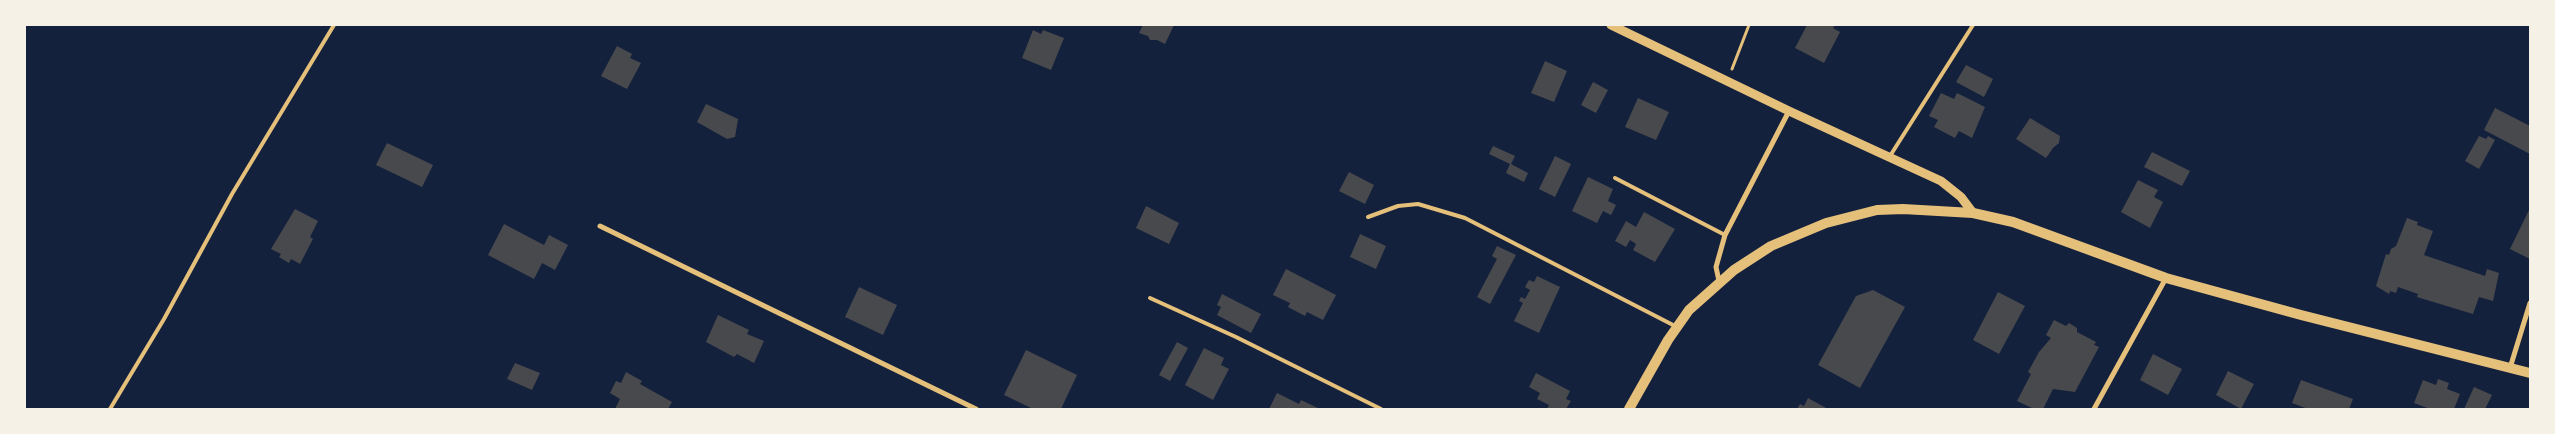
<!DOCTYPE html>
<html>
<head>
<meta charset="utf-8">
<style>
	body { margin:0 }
	#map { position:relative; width:2555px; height:434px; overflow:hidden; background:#14213d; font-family:Helvetica,sans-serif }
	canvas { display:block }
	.frame { position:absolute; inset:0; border:26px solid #f6f1e7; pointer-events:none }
</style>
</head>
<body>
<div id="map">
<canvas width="2555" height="434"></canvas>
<div class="frame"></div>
</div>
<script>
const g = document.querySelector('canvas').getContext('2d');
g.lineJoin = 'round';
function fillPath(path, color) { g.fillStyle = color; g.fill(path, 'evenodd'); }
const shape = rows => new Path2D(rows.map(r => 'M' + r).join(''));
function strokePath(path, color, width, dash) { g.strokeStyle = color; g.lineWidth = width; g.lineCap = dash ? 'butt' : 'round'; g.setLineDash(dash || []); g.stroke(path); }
const building = shape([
	[1143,25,1174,25,1165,44,1157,40,1150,40,1148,36,1139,33],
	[1807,25,1835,25,1833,28,1840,32,1824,63,1795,48],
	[1033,30,1041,34,1043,30,1064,38,1051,70,1022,58],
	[617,46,632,54,630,58,641,63,627,89,601,76],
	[1545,61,1567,71,1554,102,1531,93],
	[1966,65,1993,79,1984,97,1956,82],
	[1593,82,1608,90,1596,113,1581,105],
	[1941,93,1954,99,1957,93,1985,107,1972,138,1959,131,1955,138,1934,127,1938,120,1929,116],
	[1638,98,1669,112,1656,140,1625,127],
	[706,104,738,119,735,137,727,139,697,122],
	[2495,108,2530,126,2530,154,2484,130],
	[2030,118,2060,136,2059,143,2053,148,2046,158,2016,139],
	[2479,136,2486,139,2488,136,2495,140,2479,169,2465,161],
	[387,143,433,165,422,187,376,165],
	[1493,146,1515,156,1511,164,1528,173,1524,182,1506,173,1510,164,1489,154],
	[2152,152,2190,171,2182,186,2144,167],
	[1555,156,1571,164,1555,197,1539,189],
	[1349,172,1374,185,1365,204,1339,191],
	[1588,177,1613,189,1608,201,1616,205,1611,215,1603,211,1597,223,1572,211],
	[2138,180,2158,190,2154,197,2163,202,2150,228,2121,212],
	[1146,206,1179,223,1169,244,1136,228],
	[2530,208,2530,259,2510,249],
	[295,209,318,221,310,237,313,239,300,264,291,259,289,263,279,257,281,254,271,249],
	[1644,212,1675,229,1655,262,1633,250,1636,244,1630,240,1626,247,1615,241,1626,221,1636,227],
	[2407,218,2418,222,2417,225,2433,231,2424,255,2485,276,2487,269,2499,273,2493,301,2479,297,2473,314,2417,297,2418,294,2398,287,2396,293,2390,291,2389,294,2376,286,2386,254,2389,255,2391,249,2396,246],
	[504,224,544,245,549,235,568,245,555,270,542,263,534,279,488,255],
	[1360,234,1386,246,1376,269,1350,257],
	[1497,246,1516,255,1490,304,1477,297,1497,259,1492,256],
	[1286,269,1336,295,1323,320,1307,312,1305,316,1288,307,1290,303,1273,295],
	[1537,276,1560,287,1539,333,1514,321,1523,303,1519,301,1521,297,1525,299,1530,290,1525,287,1529,280,1534,282],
	[859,287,897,305,883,335,845,317],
	[1873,290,1905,307,1860,388,1818,365,1856,296],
	[1998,292,2025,306,1999,354,1973,340],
	[1222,294,1261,314,1251,333,1217,315,1221,307,1217,305],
	[718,315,749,330,747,334,764,341,754,363,737,354,734,357,706,342],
	[2054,320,2066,326,2069,323,2077,328,2077,332,2096,342,2094,345,2099,347,2075,392,2053,389,2043,409,2034,409,2017,401,2031,374,2028,372,2039,352,2051,338,2046,335],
	[1177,342,1188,348,1170,381,1159,375],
	[1204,348,1224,358,1221,365,1229,369,1213,400,1185,385],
	[1026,350,1077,375,1061,409,1033,409,1004,395],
	[2153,354,2182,369,2168,395,2140,380],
	[515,363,540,373,532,390,507,379],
	[2228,371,2254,384,2241,409,2216,395],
	[626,372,642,381,640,384,672,402,668,409,615,409,620,399,610,393,616,381,621,383],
	[1536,373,1570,391,1566,399,1571,401,1566,409,1547,409,1549,405,1537,399,1540,393,1529,387],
	[2438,379,2449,383,2447,389,2460,394,2454,409,2430,409,2414,403,2423,380,2436,385],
	[2301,380,2353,399,2349,409,2308,409,2292,403],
	[2474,387,2492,395,2485,409,2464,409],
	[1277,393,1299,404,1301,400,1320,409,1269,409],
	[1808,398,1828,409,1797,409,1800,404,1804,406]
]);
const path = shape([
	[1732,69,1749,25]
]);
const service = shape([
	[1890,156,1973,25],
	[1615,178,1725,235],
	[1368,217,1398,206,1418,204,1465,218,1675,326],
	[1150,298,1236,337,1381,409],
	[110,409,164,319,232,194,334,25]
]);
const minor = shape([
	[600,226,976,409],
	[1719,281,1716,267,1725,235,1789,111],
	[2510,368,2530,303],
	[2094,409,2166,278]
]);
const tertiary = shape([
	[1611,25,1789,111,1941,181,1961,197,1973,213]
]);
const secondary = shape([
	[1629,409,1668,340,1689,310,1734,270,1771,246,1826,223,1877,210,1903,209,1973,213,2013,222,2166,278,2301,315,2530,373]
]);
fillPath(building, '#48494c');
strokePath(path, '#e5c07b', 3);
strokePath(service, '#e5c07b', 4);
strokePath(minor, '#e5c07b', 5);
strokePath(tertiary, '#e5c07b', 9);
strokePath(secondary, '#e5c07b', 10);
</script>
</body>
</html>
